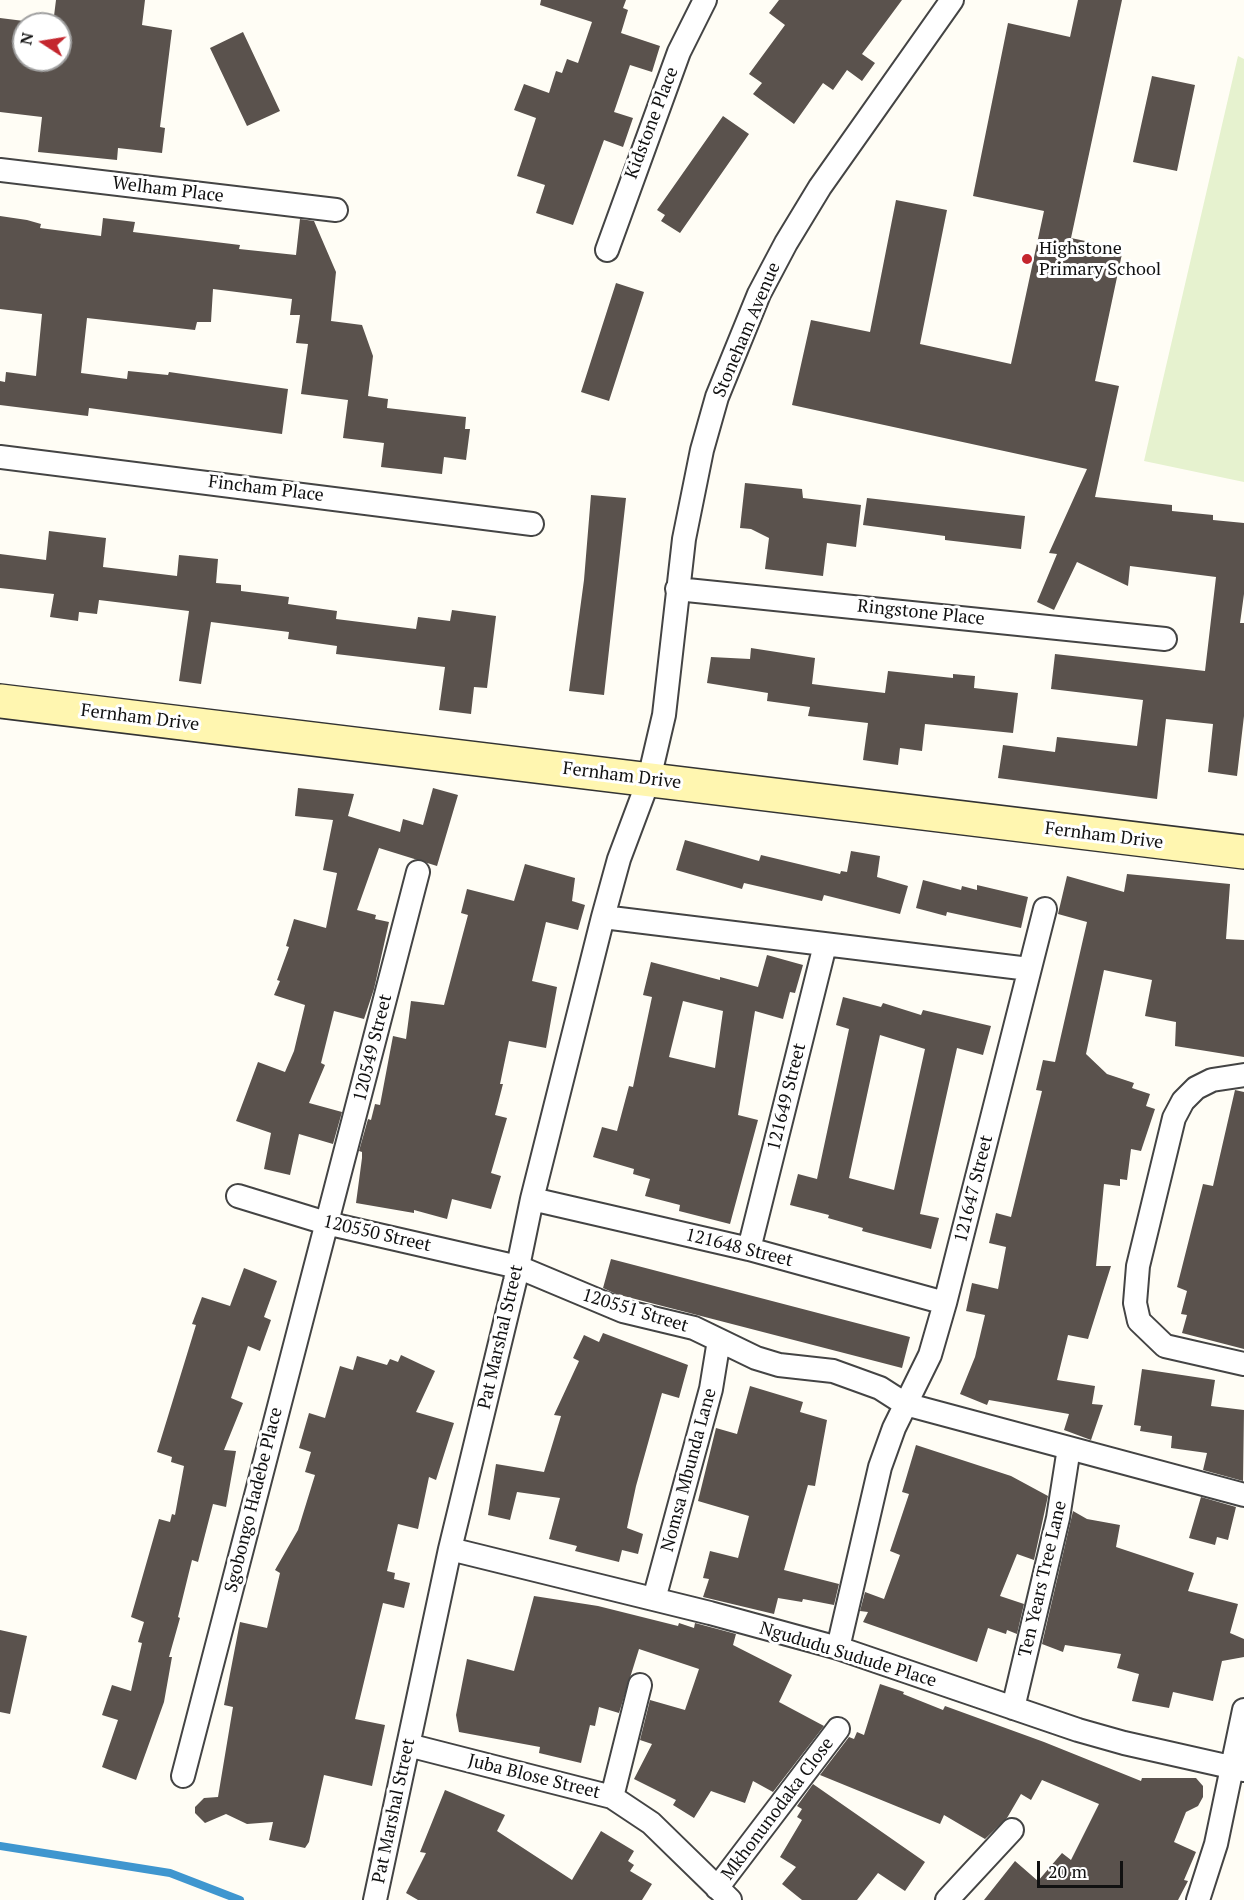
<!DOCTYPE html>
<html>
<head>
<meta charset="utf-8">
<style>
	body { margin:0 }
	#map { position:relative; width:1244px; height:1900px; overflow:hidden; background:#fffdf5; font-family:"PT Serif",serif }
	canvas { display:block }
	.north { position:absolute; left:12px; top:12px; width:60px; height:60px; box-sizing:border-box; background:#fff; border:2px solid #a0a0a0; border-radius:50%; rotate:282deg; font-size:16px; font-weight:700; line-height:24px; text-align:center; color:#111 }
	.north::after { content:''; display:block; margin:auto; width:21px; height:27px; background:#c4262e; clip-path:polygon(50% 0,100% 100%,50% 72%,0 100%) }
	.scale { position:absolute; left:1037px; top:1861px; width:86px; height:27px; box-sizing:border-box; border:3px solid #111; border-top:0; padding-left:8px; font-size:18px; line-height:21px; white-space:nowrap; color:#111; -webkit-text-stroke:4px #fff; paint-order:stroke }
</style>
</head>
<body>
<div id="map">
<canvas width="1244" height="1900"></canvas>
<div class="north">N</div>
<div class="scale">20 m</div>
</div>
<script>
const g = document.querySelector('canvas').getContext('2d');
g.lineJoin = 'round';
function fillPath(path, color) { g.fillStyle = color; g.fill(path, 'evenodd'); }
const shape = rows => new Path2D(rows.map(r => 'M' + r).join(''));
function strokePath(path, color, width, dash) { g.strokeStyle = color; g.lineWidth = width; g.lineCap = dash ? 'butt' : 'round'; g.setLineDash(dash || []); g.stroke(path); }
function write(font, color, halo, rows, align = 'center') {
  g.font = font + ' "PT Serif",serif'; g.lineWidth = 6; g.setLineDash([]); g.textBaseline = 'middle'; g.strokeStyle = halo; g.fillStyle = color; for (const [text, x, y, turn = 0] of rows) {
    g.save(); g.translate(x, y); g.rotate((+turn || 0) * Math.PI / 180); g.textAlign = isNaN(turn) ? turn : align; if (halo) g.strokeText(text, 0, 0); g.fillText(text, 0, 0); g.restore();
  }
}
const pitch = shape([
	[1238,56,1244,59,1244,482,1144,461]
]);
const stream = shape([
	[0,1846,170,1873,240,1900]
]);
const building = shape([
	[56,0,145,0,142,25,172,30,160,127,165,128,162,153,118,148,117,160,38,152,42,117,0,112,0,18,48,24,24,24,24,60,60,60,60,24,53,24],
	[541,0,626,0,623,8,628,10,621,33,660,46,652,72,630,65,614,112,633,118,623,147,604,140,573,225,536,213,545,185,517,176,536,118,514,110,524,84,549,93,556,71,562,73,567,59,578,63,592,22,540,5],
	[779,0,902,0,862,54,875,63,862,81,847,70,833,90,823,83,794,124,753,94,762,83,749,74,785,25,769,13],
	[1078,0,1122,0,1071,238,1123,249,1095,381,1119,386,1095,497,1172,505,1172,511,1213,515,1213,520,1244,523,1244,594,1240,623,1244,623,1244,716,1237,776,1208,772,1213,724,1166,719,1157,799,998,778,1003,745,1055,752,1057,737,1137,746,1143,700,1051,689,1055,654,1205,671,1216,577,1130,566,1128,586,1077,562,1054,610,1037,602,1057,554,1049,553,1087,469,792,405,811,320,870,332,896,200,947,210,920,344,1011,364,1044,211,973,196,1008,23,1070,37],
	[243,32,280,111,247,126,210,48],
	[1152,76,1195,85,1177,171,1133,162],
	[723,116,749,134,680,233,661,221,665,215,657,210],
	[0,216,27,220,41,224,40,228,101,236,103,218,135,222,133,232,240,245,239,249,296,255,300,219,314,221,336,272,331,321,362,325,373,356,368,396,388,399,387,408,466,417,465,429,470,429,466,460,444,457,442,474,381,467,384,443,343,438,348,400,301,394,308,344,296,343,300,315,290,315,292,299,213,289,211,322,197,322,195,330,87,318,81,373,127,379,128,371,168,375,169,372,288,389,282,434,89,408,88,416,0,405,0,381,5,382,6,372,36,376,42,314,0,309],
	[616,283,644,292,609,401,581,392],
	[745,483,802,489,803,498,861,505,856,547,827,543,823,576,765,569,769,538,751,529,740,528],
	[591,495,626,498,604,695,569,691,584,580],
	[867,498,1025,516,1021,549,945,540,945,536,863,525],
	[49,531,106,538,103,567,177,576,179,555,218,559,216,583,241,585,241,591,289,597,288,604,337,611,336,619,416,629,418,617,450,621,452,610,496,616,487,688,474,687,471,714,439,710,445,667,336,654,337,646,288,639,289,632,211,622,201,684,179,681,189,611,99,600,97,614,79,612,78,621,50,617,54,594,0,588,0,554,46,560],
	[751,648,815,658,812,684,835,687,885,693,888,671,953,678,953,674,975,676,974,688,1018,693,1013,733,925,724,922,751,900,748,898,765,863,760,868,723,808,716,810,707,767,701,768,693,707,683,711,657,750,659],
	[298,788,354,794,348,816,400,832,403,819,423,825,433,788,458,795,437,866,379,848,357,910,376,915,375,919,389,922,374,989,364,1019,334,1011,321,1063,325,1065,309,1103,342,1112,333,1144,299,1134,290,1175,264,1169,271,1133,236,1121,258,1062,285,1072,294,1051,305,1005,274,995,280,981,277,980,289,947,286,946,294,919,326,928,337,873,323,870,333,820,295,816],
	[685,840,759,861,761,855,840,874,841,871,847,872,851,851,880,856,877,877,908,886,900,914,824,895,822,901,744,883,742,889,676,870],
	[525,864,575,878,572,901,585,905,578,930,546,922,532,981,557,987,546,1048,509,1041,500,1084,503,1084,495,1115,507,1118,491,1173,501,1176,491,1209,452,1199,447,1219,414,1210,414,1213,356,1203,362,1158,362,1152,359,1151,368,1119,371,1120,375,1104,380,1105,393,1036,406,1039,411,1001,444,1005,468,915,461,913,467,889,514,901],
	[1127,874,1230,884,1226,939,1244,940,1244,1057,1175,1046,1176,1022,1145,1016,1152,980,1104,970,1086,1054,1107,1074,1134,1083,1132,1088,1150,1094,1146,1106,1155,1109,1141,1151,1131,1149,1127,1180,1120,1179,1120,1186,1104,1184,1096,1266,1111,1266,1088,1339,1068,1335,1057,1380,1095,1386,1092,1404,1103,1405,1091,1440,1064,1430,1069,1414,989,1400,987,1405,960,1394,975,1357,985,1315,966,1311,972,1283,998,1289,1006,1247,989,1243,996,1213,1011,1217,1042,1091,1036,1090,1043,1060,1055,1062,1087,922,1058,914,1067,876,1124,892],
	[923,880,961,890,962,886,977,890,977,885,1028,897,1021,928,947,912,946,916,916,908],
	[767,955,803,965,795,993,790,992,783,1019,755,1011,738,1115,758,1120,730,1224,679,1211,680,1205,645,1196,650,1179,633,1174,634,1169,593,1157,602,1127,617,1131,629,1086,633,1087,652,997,643,995,651,962,720,980,720,977,758,987],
	[683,1001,723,1011,715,1068,669,1057],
	[843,997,881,1007,883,1003,921,1015,923,1010,991,1026,983,1055,957,1048,920,1214,939,1218,931,1249,862,1231,863,1228,828,1218,829,1215,790,1205,798,1174,817,1179,849,1029,836,1025],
	[880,1035,925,1049,894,1190,849,1178],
	[1235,1090,1244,1092,1244,1349,1182,1333,1187,1315,1181,1314,1187,1291,1177,1287,1203,1184,1213,1186],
	[611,1259,910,1337,902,1368,616,1294,603,1288],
	[244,1268,277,1281,264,1317,271,1320,260,1351,248,1346,231,1398,243,1403,224,1450,236,1451,226,1507,213,1504,198,1562,192,1560,178,1617,180,1618,169,1657,172,1657,164,1702,136,1780,102,1767,118,1720,102,1715,112,1685,131,1691,142,1643,138,1642,144,1622,131,1617,159,1519,170,1522,172,1514,175,1515,184,1466,171,1462,172,1457,157,1452,196,1325,192,1324,202,1297,230,1306],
	[603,1333,688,1365,679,1398,662,1393,636,1486,627,1528,643,1534,638,1554,622,1550,619,1562,575,1551,577,1546,549,1539,560,1498,517,1492,510,1520,488,1515,496,1464,544,1472,561,1416,554,1415,579,1361,573,1358,584,1335,599,1342],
	[401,1355,435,1371,416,1412,454,1423,436,1480,429,1477,418,1529,398,1524,387,1571,395,1573,394,1579,410,1583,404,1608,383,1603,355,1719,385,1725,372,1786,324,1775,309,1842,305,1848,269,1840,273,1822,247,1824,226,1814,205,1823,195,1813,195,1807,204,1798,218,1797,233,1707,224,1705,240,1622,267,1628,280,1573,275,1570,298,1530,315,1475,305,1472,311,1452,299,1448,309,1413,325,1418,340,1366,353,1370,357,1356,387,1365,390,1359,398,1362],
	[1142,1369,1215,1380,1211,1406,1244,1410,1243,1481,1203,1470,1207,1453,1171,1448,1172,1436,1140,1431,1141,1426,1134,1425],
	[750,1386,803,1402,800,1412,827,1420,815,1486,808,1485,784,1570,839,1584,834,1605,803,1599,802,1602,778,1598,774,1614,703,1597,709,1579,703,1578,710,1551,738,1558,749,1516,698,1501,716,1428,737,1434],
	[916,1445,1011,1476,1048,1496,1034,1560,1017,1554,1000,1596,1024,1604,1017,1634,1007,1630,1006,1634,988,1628,977,1662,863,1622,868,1612,860,1611,865,1592,884,1599,900,1555,890,1551,909,1494,902,1492],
	[1201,1497,1236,1507,1228,1540,1217,1537,1215,1545,1189,1538],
	[1073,1511,1087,1519,1120,1525,1116,1547,1194,1573,1188,1591,1238,1604,1230,1633,1244,1639,1244,1657,1222,1661,1213,1701,1173,1692,1169,1708,1132,1701,1139,1674,1117,1668,1121,1654,1065,1645,1063,1652,1042,1644],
	[534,1596,598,1606,678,1626,679,1623,694,1628,695,1623,736,1634,733,1645,792,1675,779,1702,824,1726,773,1792,753,1781,745,1803,711,1791,694,1818,673,1805,676,1800,634,1779,652,1744,640,1740,650,1700,685,1710,699,1669,639,1649,619,1713,599,1707,595,1726,590,1725,581,1763,539,1753,540,1747,459,1732,456,1715,467,1659,514,1671],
	[0,1630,27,1636,10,1714,0,1712],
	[880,1684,904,1692,903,1694,943,1710,945,1706,1044,1742,1141,1781,1142,1778,1196,1778,1203,1786,1203,1797,1198,1806,1186,1812,1174,1842,1196,1852,1184,1880,1188,1881,1178,1900,984,1900,1015,1861,1038,1881,1062,1853,1071,1860,1099,1804,1042,1780,1031,1800,1021,1794,1007,1818,985,1839,944,1815,940,1824,820,1775,849,1737,854,1739,857,1732,864,1735],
	[813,1784,925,1862,905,1891,878,1873,857,1900,802,1900,782,1884,796,1867,780,1857,802,1820,797,1817,802,1809,797,1806],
	[445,1790,505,1815,497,1831,572,1880,601,1831,634,1851,628,1861,634,1865,630,1871,652,1884,642,1900,418,1900,406,1893,426,1853,420,1852]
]);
const street = shape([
	[0,170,336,210],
	[607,250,679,52,705,0],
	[0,457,532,524],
	[677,589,1165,639],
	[603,917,1029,969],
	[1244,1075,1212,1080,1196,1088,1183,1101,1174,1118,1138,1266,1135,1303,1139,1321,1165,1346,1244,1364],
	[238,1196,326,1223,518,1267,623,1311,694,1328,756,1358,779,1365,833,1371,880,1388,905,1404,1244,1495],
	[532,1199,749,1249,945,1303],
	[749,1249,825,945],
	[450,1549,710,1613,838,1648,1078,1730,1124,1743,1244,1770],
	[654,1599,711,1389,719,1340],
	[838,1648,880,1467,894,1428,930,1355,945,1303,1045,909],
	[1013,1708,1058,1518,1069,1448],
	[408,1745,612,1797,651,1823,730,1900],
	[183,1776,418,872],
	[612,1797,640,1685],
	[717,1888,838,1729],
	[375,1900,450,1549,515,1281,532,1199,603,917,619,859,649,779,664,715,684,539,702,450,717,397,759,294,786,243,820,187,952,0],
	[947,1900,1012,1830],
	[1198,1900,1216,1844,1244,1710]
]);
const secondary = shape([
	[0,701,1244,852]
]);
const markers = [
	[1027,259,6,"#c4262e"]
];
const streetNames = [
	["Kidstone Place",652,123,-69],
	["Welham Place",168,190,7],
	["Stoneham Avenue",747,330,-67],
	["Fincham Place",266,489,7],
	["Ringstone Place",921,613,6],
	["Fernham Drive",140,718,7],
	["Fernham Drive",622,776,7],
	["Fernham Drive",1104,836,7],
	["120549 Street",373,1048,-76],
	["121649 Street",787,1097,-76],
	["121647 Street",974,1189,-76],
	["120550 Street",377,1234,13],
	["121648 Street",739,1248,14],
	["120551 Street",635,1311,17],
	["Pat Marshal Street",501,1337,-77],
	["Nomsa Mbunda Lane",689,1470,-75],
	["Sgobongo Hadebe Place",254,1500,-76],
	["Ten Years Tree Lane",1043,1579,-77],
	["Ngududu Sudude Place",848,1655,17],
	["Juba Blose Street",534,1777,14],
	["Mkhonunodaka Close",778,1809,-53],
	["Pat Marshal Street",394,1811,-78]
];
const poiNames = [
	["Highstone",1039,249],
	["Primary School",1039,270]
];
fillPath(pitch, '#e6f2cf');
strokePath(stream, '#3f96cf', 8);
fillPath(building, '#5a524d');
strokePath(street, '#444', 26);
strokePath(secondary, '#333', 36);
strokePath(street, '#fff', 22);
strokePath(secondary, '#fff6b0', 33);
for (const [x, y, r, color] of markers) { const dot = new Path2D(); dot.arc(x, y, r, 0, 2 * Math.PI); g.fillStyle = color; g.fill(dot); strokePath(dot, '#fff', 2); }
write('18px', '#111', '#fff', streetNames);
write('18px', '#111', '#fff', poiNames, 'left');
</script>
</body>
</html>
